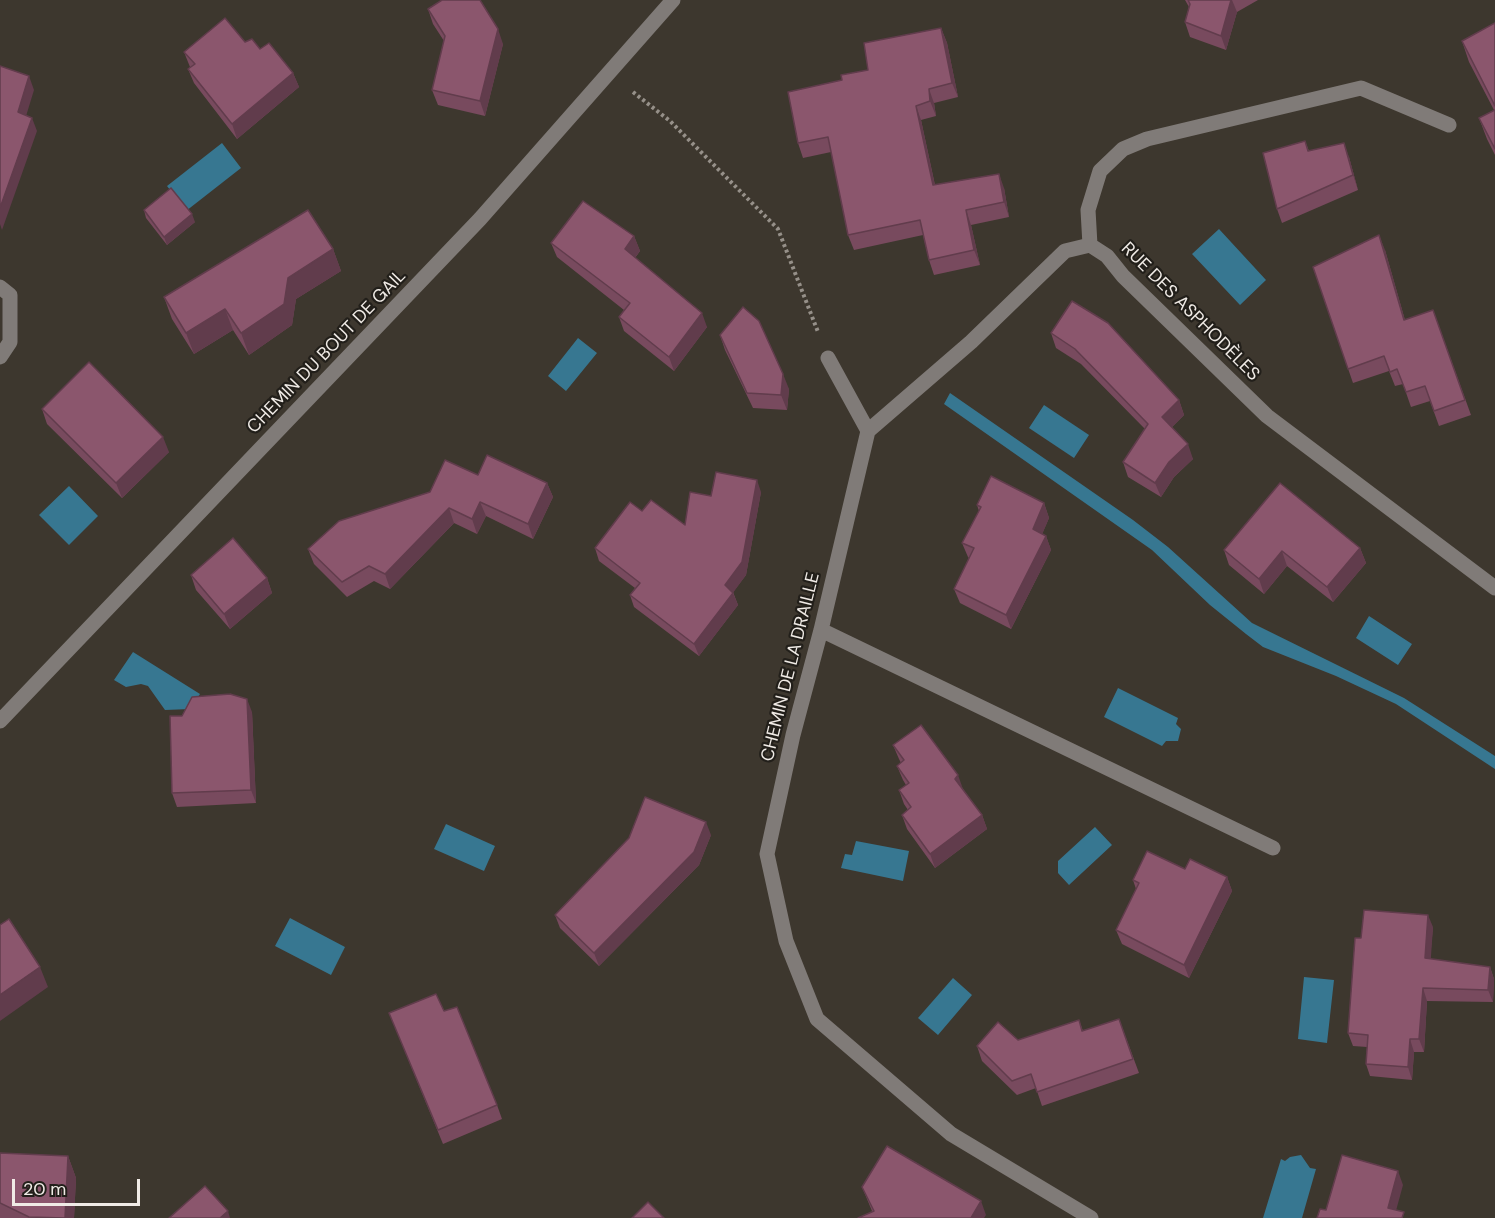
<!DOCTYPE html>
<html>
<head>
<meta charset="utf-8">
<style>
	body { margin:0 }
	#map { position:relative; width:1495px; height:1218px; overflow:hidden; background:#3d372e; font-family:"DM Sans",sans-serif }
	canvas { display:block }
	.scale { position:absolute; left:12px; top:1179px; width:128px; height:27px; box-sizing:border-box; border:3px solid #f0ebe6; border-top:0; padding-left:8px; font-size:18px; line-height:21px; white-space:nowrap; color:#f0ebe6; -webkit-text-stroke:4px #221f1a; paint-order:stroke }
</style>
</head>
<body>
<div id="map">
<canvas width="1495" height="1218"></canvas>
<div class="scale">20 m</div>
</div>
<script>
const g = document.querySelector('canvas').getContext('2d');
g.lineJoin = 'round';
function fillPath(path, color) { g.fillStyle = color; g.fill(path, 'evenodd'); }
const shape = rows => new Path2D(rows.map(r => 'M' + r).join(''));
function strokePath(path, color, width, dash) { g.strokeStyle = color; g.lineWidth = width; g.lineCap = dash ? 'butt' : 'round'; g.setLineDash(dash || []); g.stroke(path); }
function write(font, color, halo, rows, align = 'center') {
  g.font = font + ' "DM Sans",sans-serif'; g.lineWidth = 4.5; g.setLineDash([]); g.textBaseline = 'middle'; g.strokeStyle = halo; g.fillStyle = color; for (const [text, x, y, turn = 0] of rows) {
    g.save(); g.translate(x, y); g.rotate((+turn || 0) * Math.PI / 180); g.textAlign = isNaN(turn) ? turn : align; if (halo) g.strokeText(text, 0, 0); g.fillText(text, 0, 0); g.restore();
  }
}
const water = shape([
	[222,143,241,168,186,211,167,186],
	[1219,229,1266,280,1240,305,1192,254],
	[578,338,597,353,566,391,548,376],
	[950,393,1133,520,1168,547,1252,623,1404,698,1495,756,1495,769,1396,704,1336,676,1263,647,1246,634,1210,605,1152,550,944,404],
	[1044,405,1089,435,1074,458,1029,428],
	[69,486,98,516,69,545,39,515],
	[1369,616,1412,644,1398,665,1356,638],
	[133,652,200,694,190,709,165,710,148,686,141,684,126,687,114,680],
	[1118,688,1178,718,1176,724,1181,729,1178,741,1166,741,1162,746,1104,717],
	[446,824,495,846,484,871,434,849],
	[1095,827,1112,845,1069,885,1058,873,1058,861],
	[856,841,909,851,903,881,841,868,845,854,852,855],
	[290,918,345,947,331,975,275,946],
	[1304,977,1334,980,1327,1043,1298,1039],
	[953,978,972,995,938,1035,918,1018],
	[1301,1155,1310,1168,1316,1169,1302,1218,1263,1218,1281,1159,1285,1161,1290,1157]
]);
const path = shape([
	[633,92,670,121,778,229,818,332]
]);
const minor = shape([
	[1090,245,1088,210,1100,171,1123,149,1147,139,1361,88,1449,125],
	[0,287,10,295,10,342,0,357],
	[828,358,868,431,821,630,793,735,767,854,786,941,817,1019,951,1134,1091,1218],
	[868,431,971,342,1065,251,1090,245,1107,256,1123,276,1267,416,1495,588],
	[821,630,1273,848],
	[0,721,480,219,673,0]
]);
const wall = shape([
	[1185,0,1258,0,1237,12,1226,50,1190,37,1185,22,1189,7],
	[428,9,503,44,485,116,438,105,432,90,444,41,433,24],
	[1495,23,1495,155,1487,139,1479,118,1494,110,1469,62,1462,41],
	[941,28,947,43,958,97,934,103,936,116,921,120,935,185,1004,188,1009,217,971,225,980,265,934,275,929,260,923,235,854,250,848,235,831,152,803,158,798,143,842,80,868,70],
	[245,42,260,49,293,73,299,87,237,139,194,83,188,69,190,67,184,52],
	[1305,141,1309,151,1349,157,1358,190,1282,223,1277,209],
	[144,210,195,222,167,245,146,218],
	[634,236,640,251,635,258,707,327,674,371,624,331,619,317,624,310,557,257,551,243],
	[333,249,341,271,296,299,292,325,249,355,233,330,194,354,172,319,164,297],
	[1385,250,1405,320,1433,310,1471,415,1439,426,1430,401,1411,407,1403,384,1395,386,1389,371,1353,383,1313,267],
	[1051,333,1179,400,1184,415,1172,427,1193,459,1174,477,1161,497,1128,477,1123,462,1145,429,1081,364,1056,348],
	[720,335,789,389,787,410,753,408,725,350],
	[42,409,169,452,122,498,47,424],
	[478,475,547,483,553,497,533,539,486,516,477,534,454,523,390,589,374,581,347,597,314,564,308,549,430,492],
	[761,492,746,575,733,592,738,605,699,656,634,607,630,595,635,588,599,561,595,548,642,511,685,525,711,496],
	[1044,503,1049,518,1042,534,1046,536,1051,550,1011,629,960,603,954,589,969,558,968,557,962,543,979,511,977,505],
	[1360,548,1366,563,1333,602,1287,566,1264,594,1229,565,1224,550],
	[191,575,267,578,272,593,230,629,196,590],
	[252,712,256,803,177,807,172,793,182,716],
	[893,745,963,789,982,815,987,829,935,868,907,829,902,815,908,810,904,804,899,790,906,785,903,780,897,766,901,763,899,759],
	[711,835,699,865,599,966,560,928,555,915],
	[1185,869,1227,877,1232,891,1189,978,1122,944,1116,930,1136,889,1133,880],
	[1433,927,1430,959,1490,967,1494,979,1493,1002,1427,1001,1424,1052,1414,1052,1412,1080,1370,1076,1366,1064,1367,1047,1353,1046,1348,1033],
	[444,1011,497,1105,502,1119,443,1144,389,1013],
	[1119,1019,1139,1073,1042,1106,1036,1088,1017,1095,982,1061,977,1046,1018,1040,1079,1020,1083,1031],
	[0,1153,68,1156,76,1178,74,1218,0,1218],
	[862,1187,986,1215,872,1211]
]);
const shadedWall = shape([
	[1231,0,1232,0,1237,12,1226,50,1221,36],
	[941,28,947,43,958,97,952,83],
	[498,29,503,44,485,116,480,101],
	[293,73,299,87,237,139,232,124],
	[29,76,34,90,23,126,18,112],
	[929,89,934,103,936,116,930,101],
	[916,106,921,120,938,200,933,185],
	[32,118,37,131,2,230,0,224,0,208],
	[1344,143,1349,157,1358,190,1353,175],
	[999,174,1004,188,1009,217,1004,202],
	[966,210,971,225,980,265,974,250],
	[192,214,195,222,167,245,164,237],
	[1379,235,1385,250,1409,335,1404,320],
	[634,236,640,251,630,264,625,249],
	[333,249,341,271,296,299,292,325,249,355,241,333,288,278],
	[225,309,233,330,194,354,186,333],
	[702,313,707,327,674,371,669,357],
	[783,374,789,389,787,410,781,395],
	[1179,400,1184,415,1167,432,1162,417],
	[163,437,169,452,122,498,116,483],
	[1188,444,1193,459,1174,477,1161,497,1155,483,1169,462],
	[757,480,761,492,746,575,730,597,725,585],
	[547,483,553,497,533,539,528,524],
	[480,502,486,516,477,534,472,519],
	[1044,503,1049,518,1038,544,1033,529],
	[449,508,454,523,390,589,385,574],
	[1046,536,1051,550,1011,629,1006,615],
	[1360,548,1366,563,1333,602,1327,587],
	[1282,551,1287,566,1264,594,1259,579],
	[267,578,272,593,230,629,224,614],
	[733,593,738,605,699,656,694,644],
	[247,699,252,712,256,803,251,790],
	[958,775,963,789,955,779],
	[982,815,987,829,935,868,930,854],
	[706,822,711,835,699,865,599,966,594,953],
	[1227,877,1232,891,1189,978,1184,965],
	[1428,915,1433,927,1430,971,1425,958],
	[40,967,48,987,0,1021,0,995],
	[1490,967,1494,979,1493,1002,1488,990],
	[1423,988,1427,1001,1424,1052,1419,1039],
	[1410,1039,1414,1052,1412,1080,1408,1067],
	[68,1156,76,1178,74,1218,65,1218],
	[1398,1171,1403,1185,1394,1218,1388,1208],
	[981,1201,986,1215,984,1218,971,1218],
	[228,1211,230,1218,220,1218]
]);
const building = shape([
	[442,0,480,0,498,29,480,101,432,90,445,36,428,9,442,0],
	[1188,0,1231,0,1221,36,1185,22,1190,4,1188,0],
	[225,18,245,42,252,39,260,49,269,43,293,73,232,124,188,69,195,64,184,52,225,18],
	[1495,23,1495,106,1462,41,1495,23],
	[941,28,952,83,929,89,930,101,916,106,933,185,999,174,1004,202,966,210,974,250,929,260,920,220,848,235,828,137,798,143,788,92,842,80,841,75,868,70,864,43,941,28],
	[0,66,29,76,18,112,32,118,0,208,0,66],
	[1495,110,1495,149,1479,118,1495,110],
	[1305,141,1308,151,1344,143,1353,175,1277,209,1263,153,1305,141],
	[171,188,192,214,164,237,144,210,171,188],
	[583,201,634,236,625,249,702,313,669,357,619,317,630,303,551,243,583,201],
	[308,210,333,249,288,278,284,304,241,333,225,309,186,333,164,297,308,210],
	[1379,235,1404,320,1433,310,1465,400,1434,411,1425,386,1406,392,1397,369,1390,372,1384,356,1348,369,1313,267,1379,235],
	[1072,301,1108,323,1179,400,1162,417,1188,444,1169,462,1155,483,1123,462,1148,424,1075,349,1051,333,1072,301],
	[743,307,759,321,783,374,781,395,747,393,720,335,743,307],
	[89,362,163,437,116,483,42,409,89,362],
	[487,455,547,483,528,524,480,502,472,519,449,508,385,574,369,566,342,582,308,549,339,521,430,492,445,460,478,475,487,455],
	[716,472,757,480,742,562,725,585,733,593,694,644,630,595,640,583,595,548,630,502,642,511,651,500,685,525,690,492,711,496,716,472],
	[991,476,1044,503,1033,529,1046,536,1006,615,954,589,974,548,962,543,981,507,977,505,991,476],
	[1280,483,1360,548,1327,587,1282,551,1259,579,1224,550,1280,483],
	[233,538,267,578,224,614,191,575,233,538],
	[230,694,247,699,251,790,172,793,170,716,182,716,192,697,230,694],
	[921,725,958,775,955,779,982,815,930,854,902,815,911,807,899,790,909,783,897,766,904,760,893,745,921,725],
	[645,797,706,822,694,852,594,953,555,915,629,838,645,797],
	[1147,851,1185,869,1190,859,1227,877,1184,965,1116,930,1139,883,1133,880,1147,851],
	[1364,910,1428,915,1425,958,1490,967,1488,990,1423,988,1419,1039,1410,1039,1408,1067,1366,1064,1368,1035,1348,1033,1355,938,1361,938,1364,910],
	[9,919,40,967,0,995,0,925,9,919],
	[436,994,444,1011,457,1007,497,1105,438,1130,389,1013,436,994],
	[1119,1019,1133,1059,1037,1092,1031,1074,1012,1081,977,1046,998,1022,1018,1040,1079,1020,1082,1031,1119,1019],
	[887,1146,981,1201,971,1218,858,1218,874,1211,862,1187,887,1146],
	[0,1153,68,1156,65,1218,29,1217,0,1203,0,1153],
	[1342,1155,1398,1171,1388,1208,1404,1212,1402,1218,1317,1218,1320,1209,1326,1210,1342,1155],
	[205,1186,228,1211,220,1218,169,1218,205,1186],
	[648,1202,664,1218,632,1218,648,1202]
]);
const streetNames = [
	["RUE DES ASPHODÈLES",1190,312,45],
	["CHEMIN DU BOUT DE GAIL",327,352,-46],
	["CHEMIN DE LA DRAILLE",791,667,-76]
];
fillPath(water, '#377791');
strokePath(path, '#969089', 4, [3, 3]);
strokePath(minor, '#807b78', 15);
fillPath(wall, '#784a5e');
fillPath(shadedWall, '#613c4c');
fillPath(building, '#8b566d');
strokePath(building, '#613c4c', 1.5);
write('18px', '#f0ebe6', '#221f1a', streetNames);
</script>
</body>
</html>
